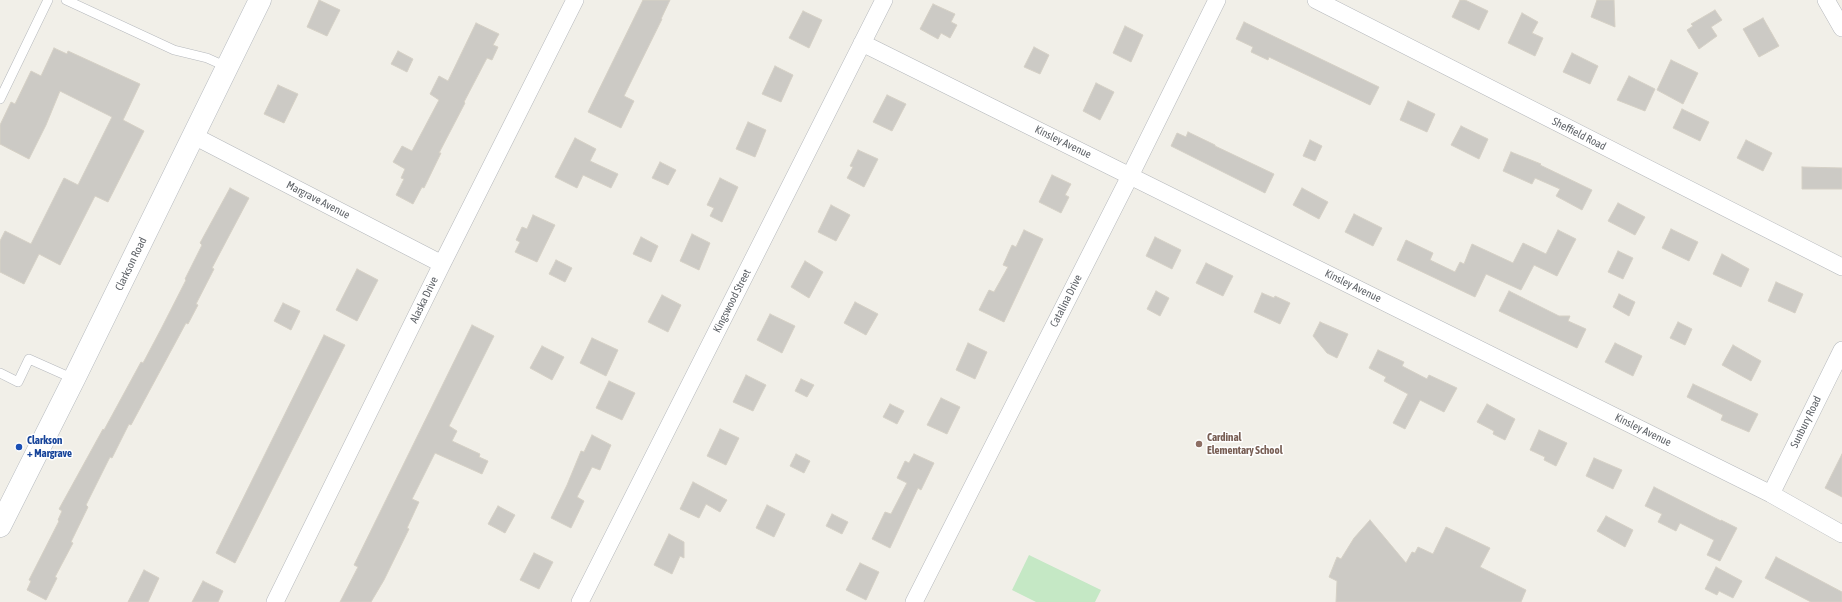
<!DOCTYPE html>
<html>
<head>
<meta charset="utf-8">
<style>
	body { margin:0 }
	canvas { display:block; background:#f1efe8 }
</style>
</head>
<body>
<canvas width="1842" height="602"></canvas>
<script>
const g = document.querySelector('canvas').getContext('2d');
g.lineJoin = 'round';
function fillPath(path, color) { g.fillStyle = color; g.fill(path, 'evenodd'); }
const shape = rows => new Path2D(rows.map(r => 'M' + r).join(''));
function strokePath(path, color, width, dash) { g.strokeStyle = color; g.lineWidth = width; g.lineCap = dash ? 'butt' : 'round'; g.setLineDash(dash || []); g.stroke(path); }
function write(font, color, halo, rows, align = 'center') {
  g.font = font + ' "Asap Condensed",sans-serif'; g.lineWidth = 3; g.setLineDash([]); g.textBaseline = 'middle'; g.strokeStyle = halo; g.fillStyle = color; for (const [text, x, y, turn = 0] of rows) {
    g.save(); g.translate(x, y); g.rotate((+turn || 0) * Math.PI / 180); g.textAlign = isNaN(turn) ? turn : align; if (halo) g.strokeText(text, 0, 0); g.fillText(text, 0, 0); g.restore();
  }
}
const green = shape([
	[1029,555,1101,590,1095,602,1036,602,1012,590]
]);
const building = shape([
	[319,0,340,10,327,36,307,27,319,0],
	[643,0,670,0,661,19,662,19,624,96,634,101,621,128,588,112,643,0],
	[1460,0,1465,0,1488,11,1479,30,1452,17,1460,0],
	[1597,0,1614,0,1615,27,1591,17,1597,0],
	[933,4,955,14,951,22,957,25,950,38,941,33,938,39,920,29,933,4],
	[1715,10,1722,20,1711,27,1717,36,1699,49,1687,30,1693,26,1691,24,1715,10],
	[803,11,822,20,809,48,789,38,803,11],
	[1522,13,1538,22,1532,33,1543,38,1535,56,1508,43,1522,13],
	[1763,18,1779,46,1759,57,1743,29,1763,18],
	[1244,22,1379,87,1370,105,1269,57,1268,60,1251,52,1253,47,1236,39,1244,22],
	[476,23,499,34,493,45,498,47,492,60,487,58,464,102,465,103,439,153,441,153,424,188,422,187,413,204,396,195,404,179,401,178,405,169,393,162,402,146,412,151,439,100,430,94,439,76,448,81,476,23],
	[1125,26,1143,35,1131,62,1113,53,1125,26],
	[1034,47,1049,55,1040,74,1024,67,1034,47],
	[54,48,67,54,68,51,140,84,123,120,144,131,108,202,95,196,60,265,39,254,24,284,0,272,0,241,5,231,31,244,64,178,78,185,112,117,60,91,46,125,29,159,0,144,0,125,11,102,15,104,31,71,41,76,54,48],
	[398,51,413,59,407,72,391,64,398,51],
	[1572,53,1598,66,1590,84,1563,72,1572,53],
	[1671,60,1698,73,1683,104,1657,90,1671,60],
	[775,66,793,75,781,102,762,94,775,66],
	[1629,76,1655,89,1645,111,1617,100,1629,76],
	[1096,83,1114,92,1100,120,1083,111,1096,83],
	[278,85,298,94,284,123,264,114,278,85],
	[887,95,906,104,892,131,873,122,887,95],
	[1408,101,1435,114,1427,132,1400,120,1408,101],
	[1682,109,1709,122,1700,141,1673,128,1682,109],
	[748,122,766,130,755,157,736,149,748,122],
	[1461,126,1488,139,1479,159,1451,145,1461,126],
	[1188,132,1215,145,1215,146,1274,174,1265,193,1171,146,1177,133,1186,137,1188,132],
	[575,138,596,149,590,161,618,174,611,188,583,175,577,188,555,177,575,138],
	[1310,140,1322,146,1315,161,1303,156,1310,140],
	[1746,140,1772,153,1763,171,1737,158,1746,140],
	[858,150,878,159,864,187,847,178,853,167,850,166,858,150],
	[1511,152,1541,164,1540,165,1592,190,1582,210,1556,196,1560,189,1535,178,1532,184,1503,171,1511,152],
	[660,162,676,170,668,185,652,178,660,162],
	[1802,167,1842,168,1842,189,1802,189,1802,167],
	[1052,175,1071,184,1065,195,1069,197,1061,213,1039,202,1052,175],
	[720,178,738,187,722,222,710,216,714,208,707,205,720,178],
	[230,188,249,198,212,268,214,269,196,304,198,305,188,324,186,323,131,425,129,424,112,458,110,457,86,505,88,507,71,542,73,543,55,577,57,578,46,600,27,590,31,581,29,580,59,521,58,520,62,511,59,509,103,429,104,430,141,362,143,363,161,329,186,280,185,279,202,245,200,243,230,188],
	[1302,188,1328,202,1319,219,1293,205,1302,188],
	[1618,203,1645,217,1635,235,1608,221,1618,203],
	[831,205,850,215,836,241,818,232,831,205],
	[1354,214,1382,228,1373,246,1345,232,1354,214],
	[533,215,555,225,537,262,515,252,520,242,516,240,522,227,527,229,533,215],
	[1671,229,1698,242,1689,261,1662,248,1671,229],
	[1024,230,1043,239,1004,322,979,310,989,290,994,292,1008,267,1003,265,1012,245,1016,247,1024,230],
	[1558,230,1576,239,1557,276,1534,265,1521,290,1486,274,1475,297,1397,260,1406,240,1433,253,1430,260,1455,272,1460,262,1464,264,1472,244,1513,263,1523,243,1546,254,1558,230],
	[692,234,710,243,699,270,680,261,692,234],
	[641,237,658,246,651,262,633,254,641,237],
	[1155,237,1181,250,1172,269,1146,256,1155,237],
	[1618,251,1633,258,1623,279,1608,272,1618,251],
	[1722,254,1749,269,1741,287,1713,274,1722,254],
	[556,260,572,268,565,282,549,274,556,260],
	[805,261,823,272,809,298,791,287,805,261],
	[1206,263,1233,276,1223,296,1196,283,1206,263],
	[357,269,378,280,357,321,336,310,357,269],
	[1776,282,1803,294,1795,313,1768,301,1776,282],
	[1156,291,1169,298,1160,316,1147,309,1156,291],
	[1509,291,1559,316,1570,316,1568,321,1586,329,1577,348,1499,311,1509,291],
	[1262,293,1274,298,1275,296,1290,303,1280,324,1254,312,1262,293],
	[1619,294,1635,302,1629,316,1613,307,1619,294],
	[662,295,681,305,668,332,648,322,662,295],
	[855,302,878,314,866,335,844,323,855,302],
	[283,303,300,311,291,330,274,321,283,303],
	[770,314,795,326,782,353,757,340,770,314],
	[1320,322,1348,334,1337,358,1327,353,1313,336,1320,322],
	[1678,322,1692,329,1685,345,1670,338,1678,322],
	[472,325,494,336,449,426,457,431,452,441,480,454,479,457,488,461,482,474,435,453,412,499,419,502,407,528,409,529,384,580,371,602,340,602,358,567,354,565,472,325],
	[324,335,345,345,235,563,216,553,324,335],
	[592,338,618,350,606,376,580,363,592,338],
	[968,343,987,352,975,379,956,370,968,343],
	[1615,343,1642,356,1633,376,1605,362,1615,343],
	[1733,345,1761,361,1751,381,1722,365,1733,345],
	[542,346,564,357,552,380,530,368,542,346],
	[1378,350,1404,362,1402,366,1427,379,1429,375,1457,388,1444,412,1420,400,1405,429,1393,423,1408,394,1384,381,1386,377,1369,368,1378,350],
	[746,375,766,385,753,411,733,402,746,375],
	[801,379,814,385,807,397,795,391,801,379],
	[609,381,635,393,622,420,596,408,609,381],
	[1693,384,1758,414,1749,432,1721,420,1723,415,1687,397,1693,384],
	[941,398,960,407,947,434,927,425,941,398],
	[890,404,904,411,897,424,883,417,890,404],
	[1487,404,1515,419,1505,440,1493,434,1494,431,1477,422,1487,404],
	[720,429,739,438,726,465,707,456,720,429],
	[1539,430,1567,443,1556,466,1544,460,1545,457,1530,450,1539,430],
	[592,435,611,445,600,470,592,467,577,497,584,501,571,528,551,518,567,485,581,451,584,452,592,435],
	[796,454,810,461,804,473,790,466,796,454],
	[914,454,934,463,921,490,918,488,890,548,872,539,885,512,891,514,907,483,897,478,905,461,909,463,914,454],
	[1842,454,1842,497,1825,488,1842,454],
	[1594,458,1622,470,1613,489,1586,476,1594,458],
	[693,482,727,500,720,512,706,504,699,518,680,509,693,482],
	[1654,487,1721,521,1721,520,1737,528,1720,561,1707,555,1714,540,1680,523,1676,531,1658,522,1662,514,1645,506,1654,487],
	[767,505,785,514,774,537,756,528,767,505],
	[498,506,515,515,505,533,488,524,498,506],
	[832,514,848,522,842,534,826,526,832,514],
	[1606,516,1633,530,1625,547,1597,531,1606,516],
	[1370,520,1406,563,1412,552,1415,553,1418,547,1433,554,1446,527,1490,548,1480,567,1526,590,1521,602,1336,602,1337,581,1329,577,1337,557,1341,559,1354,538,1370,520],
	[669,534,684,542,684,558,680,556,672,574,654,565,669,534],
	[534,553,553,562,539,589,520,580,534,553],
	[1776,557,1842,592,1842,602,1811,602,1765,578,1776,557],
	[860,563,879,572,866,600,846,590,860,563],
	[1716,567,1742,581,1733,598,1719,591,1717,595,1705,589,1716,567],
	[144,570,159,578,148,602,128,602,144,570],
	[203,581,223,591,218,602,192,602,203,581]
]);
const lane = shape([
	[66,0,174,50,207,58,227,67],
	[0,99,48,0],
	[0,373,18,382,29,359,74,379]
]);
const street = shape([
	[1316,0,1842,267],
	[1826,0,1842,28],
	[862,43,1771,494,1842,534],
	[194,136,442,264],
	[1771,494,1842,350],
	[275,602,442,264,575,0],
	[580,602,884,0],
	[914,602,1130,176,1217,0]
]);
const secondary = shape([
	[0,526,74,379,260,0]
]);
const markers = [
	[1199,444,4,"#8d6e63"],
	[19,447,4,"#1a4fb4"]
];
const streetNames = [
	["Sheffield Road",1579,134,27],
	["Kinsley Avenue",1063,142,26],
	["Margrave Avenue",318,200,27],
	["Clarkson Road",131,264,-64],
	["Kinsley Avenue",1353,286,26],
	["Alaska Drive",424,300,-64],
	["Kingswood Street",732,301,-63],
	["Catalina Drive",1066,301,-63],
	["Sunbury Road",1806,422,-64],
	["Kinsley Avenue",1643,430,26]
];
const educationNames = [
	["Cardinal",1207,438],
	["Elementary School",1207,451]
];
const transitNames = [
	["Clarkson",27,441],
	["+ Margrave",27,454]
];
fillPath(green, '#c5e8c5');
fillPath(building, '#cccac5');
strokePath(building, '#d6d1c6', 1);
strokePath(lane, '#b5b8bc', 10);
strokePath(street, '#b5b8bc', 18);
strokePath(secondary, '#b6babf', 23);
strokePath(lane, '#fff', 9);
strokePath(street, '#fff', 17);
strokePath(secondary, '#fff', 22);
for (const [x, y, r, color] of markers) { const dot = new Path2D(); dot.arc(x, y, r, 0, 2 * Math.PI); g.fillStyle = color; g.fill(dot); strokePath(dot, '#fff', 1.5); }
write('11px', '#5f6368', '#fff', streetNames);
write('bold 11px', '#785e54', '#fff', educationNames, 'left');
write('bold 11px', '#164399', '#fff', transitNames, 'left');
</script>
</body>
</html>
